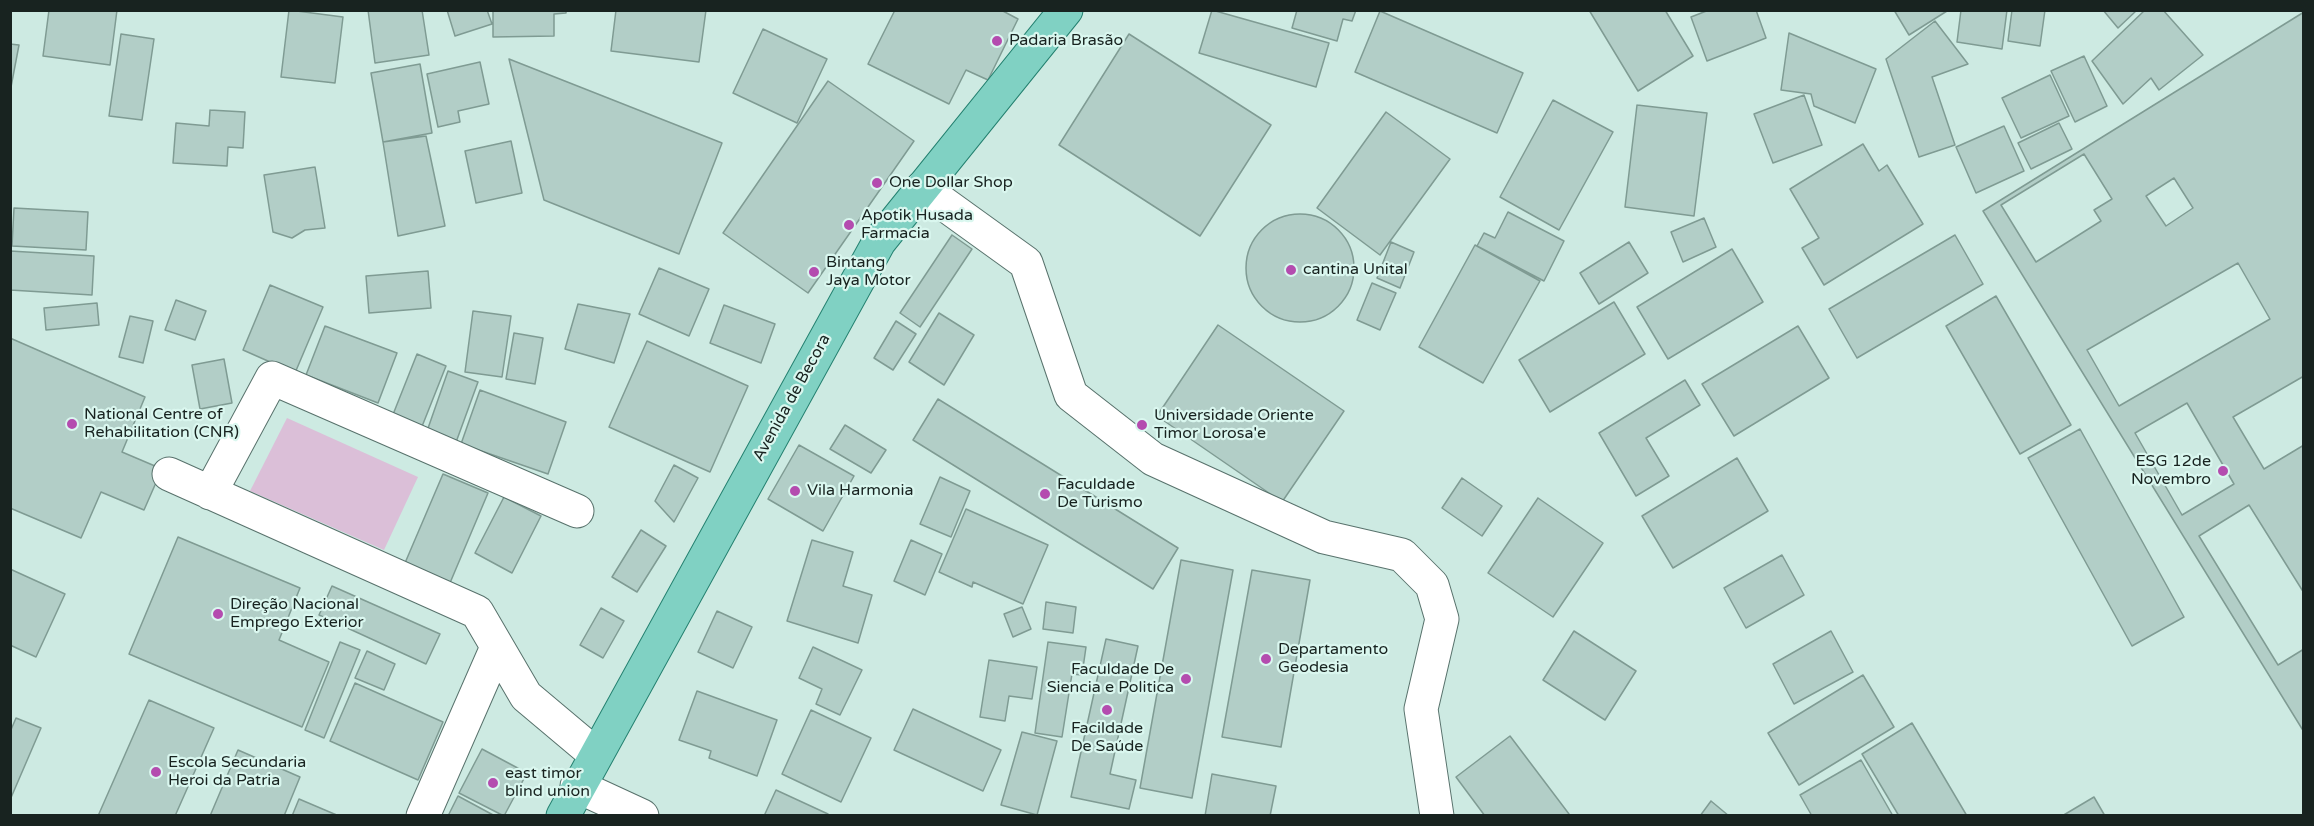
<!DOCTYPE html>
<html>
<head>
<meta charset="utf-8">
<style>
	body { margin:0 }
	#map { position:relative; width:2314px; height:826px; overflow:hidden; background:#cdeae2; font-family:"Varela Round",sans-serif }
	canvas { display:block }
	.frame { position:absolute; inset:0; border:12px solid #182320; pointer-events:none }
</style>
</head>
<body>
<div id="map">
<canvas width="2314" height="826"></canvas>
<div class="frame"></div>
</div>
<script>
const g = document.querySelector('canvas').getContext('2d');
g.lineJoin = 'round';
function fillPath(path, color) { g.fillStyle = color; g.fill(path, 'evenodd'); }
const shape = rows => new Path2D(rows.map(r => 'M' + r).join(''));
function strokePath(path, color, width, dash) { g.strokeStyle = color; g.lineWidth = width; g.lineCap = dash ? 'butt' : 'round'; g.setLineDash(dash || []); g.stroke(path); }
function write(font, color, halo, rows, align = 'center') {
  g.font = font + ' "Varela Round",sans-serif'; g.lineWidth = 4.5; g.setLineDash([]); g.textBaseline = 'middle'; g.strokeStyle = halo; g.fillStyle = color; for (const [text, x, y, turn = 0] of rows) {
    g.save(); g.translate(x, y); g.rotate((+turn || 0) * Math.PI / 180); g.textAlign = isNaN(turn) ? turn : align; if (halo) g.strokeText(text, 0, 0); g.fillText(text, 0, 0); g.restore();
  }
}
const green = shape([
	[287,418,418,477,384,550,250,491]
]);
const building = shape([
	[49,10,117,10,110,65,43,56,49,10],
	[289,10,343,17,335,83,281,77,289,10],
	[368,10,422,10,429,55,375,63,368,10],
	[447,10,487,10,492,24,455,36,447,10],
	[493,10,566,10,566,13,554,14,554,36,493,37,493,10],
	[616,10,706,10,699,62,611,51,616,10],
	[895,10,1001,10,1018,19,988,80,966,70,949,104,868,64,895,10],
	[1212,10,1329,43,1316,87,1199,53,1212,10],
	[1297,10,1356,10,1352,21,1343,19,1337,41,1292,28,1297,10],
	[1589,10,1665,10,1693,56,1638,91,1589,10],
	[1709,10,1756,10,1766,38,1707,61,1691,17,1709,10],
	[1894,10,1946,10,1947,11,1909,35,1894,10],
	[1961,10,2007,10,2002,49,1957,42,1961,10],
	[2012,10,2045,10,2040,46,2008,41,2012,10],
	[2103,10,2137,10,2118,28,2103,10],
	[2145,10,2163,10,2203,55,2159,90,2151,78,2123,104,2092,61,2145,10],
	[1380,11,1523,73,1497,133,1355,72,1380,11],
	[2304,12,2304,732,1983,211,2304,12],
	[1935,21,1968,64,1932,77,1955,145,1919,157,1886,59,1935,21],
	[763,29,827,59,797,123,733,93,763,29],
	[1789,33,1876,69,1855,123,1814,106,1811,94,1781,90,1789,33],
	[121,34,154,39,142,120,109,116,121,34],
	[1129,34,1271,125,1200,236,1059,145,1129,34],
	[10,44,19,45,11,87,10,87,10,44],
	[2084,56,2107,106,2075,122,2051,71,2084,56],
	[509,59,722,143,679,254,544,200,509,59],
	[480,62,489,104,458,111,460,122,438,127,427,74,480,62],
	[420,64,432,133,383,142,371,73,420,64],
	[2050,75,2069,116,2021,138,2002,98,2050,75],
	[828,81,914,141,808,293,723,233,828,81],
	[1804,95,1822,145,1773,163,1754,114,1804,95],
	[1553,100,1613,132,1559,230,1500,197,1553,100],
	[1637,105,1707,113,1694,216,1625,207,1637,105],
	[210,110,245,112,243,148,228,147,227,166,173,163,176,123,209,126,210,110],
	[1386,112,1450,159,1380,255,1317,208,1386,112],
	[2059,123,2072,149,2031,169,2018,143,2059,123],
	[2004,126,2024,171,1976,193,1956,147,2004,126],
	[426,136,445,226,398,236,383,142,426,136],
	[511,141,522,193,476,203,465,151,511,141],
	[1863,144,1879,171,1887,165,1923,224,1824,285,1802,248,1819,238,1790,189,1863,144],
	[2084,154,2112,199,2094,210,2101,221,2036,262,2001,205,2084,154],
	[315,167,325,228,305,230,292,238,273,232,264,175,315,167],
	[2174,178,2193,208,2166,226,2146,196,2174,178],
	[14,208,88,212,86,250,12,246,14,208],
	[1508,212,1564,241,1544,281,1477,246,1484,233,1495,238,1508,212],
	'1246 268a54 54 0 1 1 108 0a54 54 0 1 1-108 0Z',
	[1704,218,1716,247,1683,262,1671,232,1704,218],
	[952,235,972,249,920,327,900,313,952,235],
	[1955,235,1983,284,1857,358,1829,309,1955,235],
	[1391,242,1414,252,1400,288,1377,278,1391,242],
	[1629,242,1648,273,1599,304,1580,273,1629,242],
	[1475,245,1540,281,1483,383,1419,347,1475,245],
	[1732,249,1763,302,1668,359,1637,307,1732,249],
	[10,251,94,256,92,295,10,290,10,251],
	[2238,263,2270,319,2119,406,2087,350,2238,263],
	[659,268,709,289,689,336,639,314,659,268],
	[428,271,431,308,369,313,366,276,428,271],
	[1372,283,1396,293,1380,330,1357,320,1372,283],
	[270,285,323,307,295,373,243,350,270,285],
	[1996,296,2071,425,2020,454,1946,326,1996,296],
	[176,300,206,311,195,340,165,330,176,300],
	[1614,302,1645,354,1550,412,1519,360,1614,302],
	[97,303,99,325,46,330,44,308,97,303],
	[578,304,630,314,614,363,565,349,578,304],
	[724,305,775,324,761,363,710,343,724,305],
	[473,311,511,316,502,377,465,372,473,311],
	[939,313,974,335,944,385,909,362,939,313],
	[130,316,153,321,143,363,119,357,130,316],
	[896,321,916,334,893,370,874,358,896,321],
	[1218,325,1344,411,1282,502,1157,416,1218,325],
	[325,326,397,353,378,403,306,375,325,326],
	[1798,326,1829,378,1734,436,1702,384,1798,326],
	[514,333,543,338,535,384,506,379,514,333],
	[10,338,145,397,122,452,162,469,144,510,101,492,81,538,10,508,10,338],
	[647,341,748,386,710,472,609,427,647,341],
	[417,354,446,366,421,429,392,417,417,354],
	[224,359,232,403,200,409,192,365,224,359],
	[448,371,478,382,455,445,426,434,448,371],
	[2304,376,2304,445,2264,469,2233,417,2304,376],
	[1685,380,1700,405,1646,438,1669,476,1636,496,1599,433,1685,380],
	[480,390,566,422,548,474,461,444,480,390],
	[938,399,1178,548,1153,589,913,440,938,399],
	[2187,403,2234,484,2182,515,2135,433,2187,403],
	[845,425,886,450,871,473,830,449,845,425],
	[2080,429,2184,617,2132,646,2028,458,2080,429],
	[799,445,854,476,823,531,768,499,799,445],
	[1737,458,1768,511,1673,568,1642,516,1737,458],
	[674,465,698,478,674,522,655,501,674,465],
	[443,474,488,493,447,590,402,570,443,474],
	[940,477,970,491,951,537,920,524,940,477],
	[1462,478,1502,506,1482,536,1442,508,1462,478],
	[504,497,541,516,512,573,475,553,504,497],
	[1538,498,1603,543,1553,617,1488,573,1538,498],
	[2249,505,2304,593,2304,649,2278,665,2199,536,2249,505],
	[966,509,1048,545,1023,604,973,582,972,587,939,572,966,509],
	[641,530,666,546,637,592,612,577,641,530],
	[178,537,300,588,279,640,329,662,302,727,129,654,178,537],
	[812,540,853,552,843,586,872,595,858,643,787,621,812,540],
	[911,540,942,554,925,595,894,581,911,540],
	[1782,555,1804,595,1746,628,1724,588,1782,555],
	[1181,560,1233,570,1192,798,1140,788,1181,560],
	[10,569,65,594,36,657,10,645,10,569],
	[1252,570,1310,580,1281,747,1222,737,1252,570],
	[332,586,440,634,426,664,319,615,332,586],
	[1046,602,1076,607,1073,633,1043,629,1046,602],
	[1022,607,1031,629,1013,637,1004,614,1022,607],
	[601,608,624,621,603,658,580,645,601,608],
	[717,611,752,627,733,668,698,652,717,611],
	[1574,631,1636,671,1605,720,1543,680,1574,631],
	[1831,631,1853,672,1794,704,1773,664,1831,631],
	[1106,639,1138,646,1110,774,1136,780,1129,809,1071,797,1106,639],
	[340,642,360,650,324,738,305,730,340,642],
	[1048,642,1086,647,1082,675,1072,674,1062,737,1035,733,1048,642],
	[813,647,862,670,840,715,816,704,822,689,799,678,813,647],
	[367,651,395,664,384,690,355,678,367,651],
	[989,660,1037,667,1032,699,1009,696,1005,721,980,717,989,660],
	[1863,675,1894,727,1799,785,1768,733,1863,675],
	[355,683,443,722,418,780,330,741,355,683],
	[697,691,777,720,757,776,709,758,711,751,679,740,697,691],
	[149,700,214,728,175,816,98,816,149,700],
	[913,709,1001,750,983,791,894,750,913,709],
	[811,710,871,738,841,802,782,774,811,710],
	[16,718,41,728,10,800,10,732,16,718],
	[1912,723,1967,816,1899,816,1862,754,1912,723],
	[1022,732,1057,741,1037,815,1001,805,1022,732],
	[1510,736,1569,814,1567,816,1485,816,1456,777,1510,736],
	[482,749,527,773,504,816,459,793,482,749],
	[238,750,300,777,284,816,210,816,238,750],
	[1861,760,1893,816,1812,816,1800,795,1861,760],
	[1212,774,1276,786,1270,816,1205,816,1212,774],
	[776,790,828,814,828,816,764,816,776,790],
	[458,796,495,816,448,816,458,796],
	[2094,797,2105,816,2062,816,2094,797],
	[299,799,339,816,292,816,299,799],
	[1711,801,1729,816,1700,816,1711,801]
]);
const minor = shape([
	[922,188,1026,263,1071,395,1153,459,1324,537,1402,555,1432,585,1442,619,1421,709,1437,816],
	[169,474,477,612,526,696,595,754],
	[210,493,272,378,577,511],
	[577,786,642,816],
	[423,816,497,647]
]);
const major = shape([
	[563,816,879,242,1066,10]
]);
const markers = [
	[997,41,6,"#b44caf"],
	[877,183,6,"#b44caf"],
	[849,225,6,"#b44caf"],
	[1291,270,6,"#b44caf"],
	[814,272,6,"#b44caf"],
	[72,424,6,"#b44caf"],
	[1142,425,6,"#b44caf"],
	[2223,471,6,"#b44caf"],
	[795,491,6,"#b44caf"],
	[1045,494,6,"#b44caf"],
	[218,614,6,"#b44caf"],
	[1266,659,6,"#b44caf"],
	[1186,679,6,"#b44caf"],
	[1107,710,6,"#b44caf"],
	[156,772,6,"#b44caf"],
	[493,783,6,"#b44caf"]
];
const poiNames = [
	["Padaria Brasão",1009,41],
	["One Dollar Shop",889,183],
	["Apotik Husada",861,216],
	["Farmacia",861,234],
	["Bintang",826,263],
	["Jaya Motor",826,281],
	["cantina Unital",1303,270],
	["National Centre of",84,415],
	["Rehabilitation (CNR)",84,433],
	["Universidade Oriente",1154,416],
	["Timor Lorosa'e",1154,434],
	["ESG 12de",2211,462,"right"],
	["Novembro",2211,480,"right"],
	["Faculdade",1057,485],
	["De Turismo",1057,503],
	["Vila Harmonia",807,491],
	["Direção Nacional",230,605],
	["Emprego Exterior",230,623],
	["Departamento",1278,650],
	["Geodesia",1278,668],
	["Faculdade De",1174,670,"right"],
	["Siencia e Politica",1174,688,"right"],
	["Facildade",1107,729,"center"],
	["De Saúde",1107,747,"center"],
	["Escola Secundaria",168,763],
	["Heroi da Patria",168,781],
	["east timor",505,774],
	["blind union",505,792]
];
const streetNames = [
	["Avenida de Becora",792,398,-61]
];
fillPath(green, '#dbbfd8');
fillPath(building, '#b2cec7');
strokePath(building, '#7f9b93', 1.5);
strokePath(minor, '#58726c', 35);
strokePath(major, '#248170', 35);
strokePath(minor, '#fff', 33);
strokePath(major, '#80d1c3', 33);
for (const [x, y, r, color] of markers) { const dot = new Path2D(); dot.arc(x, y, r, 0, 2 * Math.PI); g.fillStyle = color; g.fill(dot); strokePath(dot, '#daf7ef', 2); }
write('16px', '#182320', '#daf7ef', poiNames, 'left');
write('16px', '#182320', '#daf7ef', streetNames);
</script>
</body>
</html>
